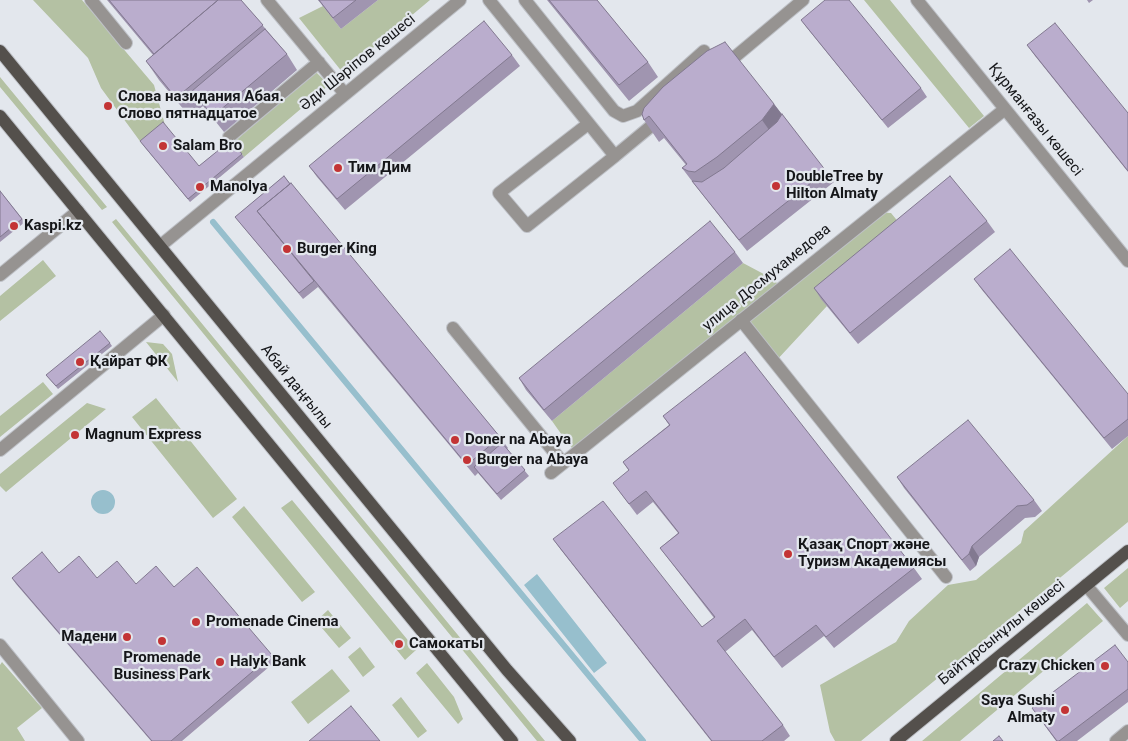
<!DOCTYPE html>
<html>
<head>
<meta charset="utf-8">
<style>
	body { margin:0 }
	canvas { display:block; background:#e3e7ed }
</style>
</head>
<body>
<canvas width="1128" height="741"></canvas>
<script>
const g = document.querySelector('canvas').getContext('2d');
g.lineJoin = 'round';
function fillPath(path, color) { g.fillStyle = color; g.fill(path, 'evenodd'); }
const shape = rows => new Path2D(rows.map(r => 'M' + r).join(''));
function strokePath(path, color, width, dash) { g.strokeStyle = color; g.lineWidth = width; g.lineCap = dash ? 'butt' : 'round'; g.setLineDash(dash || []); g.stroke(path); }
function write(font, color, halo, rows, align = 'center') {
  g.font = font + ' Roboto,sans-serif'; g.lineWidth = 4.5; g.setLineDash([]); g.textBaseline = 'middle'; g.strokeStyle = halo; g.fillStyle = color; for (const [text, x, y, turn = 0] of rows) {
    g.save(); g.translate(x, y); g.rotate((+turn || 0) * Math.PI / 180); g.textAlign = isNaN(turn) ? turn : align; if (halo) g.strokeText(text, 0, 0); g.fillText(text, 0, 0); g.restore();
  }
}
const green = shape([
	[33,0,82,0,154,85,165,125,142,144,101,88,88,58],
	[378,0,430,0,343,73,299,18,323,6,341,29],
	[864,0,890,0,984,116,969,128],
	[315,71,329,85,244,157,233,143],
	[0,77,107,207,102,210,0,87],
	[876,212,891,213,900,224,822,299,827,306,775,362,741,320,576,453,564,438,552,421,743,263,775,280,779,287],
	[116,219,545,741,537,741,112,222],
	[43,260,56,276,0,321,0,296],
	[146,342,163,344,172,354,178,382],
	[43,382,53,394,0,437,0,416],
	[156,398,237,499,213,518,132,417],
	[87,403,106,409,6,492,0,486,0,474],
	[1128,436,1128,522,861,741,835,741,830,732,820,685,896,642,909,621,948,585,976,580,1021,543,1024,531],
	[292,500,416,650,405,660,281,508],
	[244,506,315,592,302,602,232,517],
	[1128,568,1128,601,1120,608,1104,588],
	[1087,603,1103,621,960,741,922,741],
	[328,610,351,638,339,648,316,621],
	[360,647,375,667,363,677,348,657],
	[2,662,42,708,17,728,25,741,0,741,0,665],
	[427,663,454,697,463,719,458,724,416,673],
	[332,669,350,691,308,724,291,702],
	[401,697,427,731,418,738,392,705]
]);
const water = shape([
	'91 502a12 12 0 1 1 24 0a12 12 0 1 1-24 0Z',
	[537,574,607,663,594,673,524,585]
]);
const stream = shape([
	[213,222,643,741]
]);
const minor = shape([
	[91,0,126,43],
	[267,0,345,94],
	[489,0,615,156,662,117],
	[525,0,614,111,623,116,637,111,704,51],
	[917,0,1128,261],
	[724,66,803,0],
	[588,124,499,193,527,226,615,156],
	[229,137,319,62],
	[160,246,460,0],
	[0,275,78,211],
	[741,320,946,577],
	[453,328,563,463],
	[0,450,164,315],
	[551,473,1005,109],
	[1086,585,1128,635],
	[0,645,78,741],
	[1116,741,1128,731]
]);
const major = shape([
	[0,51,507,670,570,741],
	[0,116,512,741],
	[896,741,1128,551]
]);
const wall = shape([
	[107,0,241,0,287,54,297,70,224,132,203,106,190,117,159,80,146,61,153,55],
	[318,0,378,0,341,29],
	[547,0,597,0,648,62,658,77,629,101],
	[1087,0,1093,0,1089,3],
	[801,20,921,88,927,97,888,128,807,28],
	[1027,45,1128,113,1128,172,1035,56],
	[512,55,520,66,345,210,317,177,309,166],
	[774,104,834,182,747,251,698,189,682,168,686,165,664,138,659,142,644,120,642,114],
	[231,140,244,157,190,202,142,144,199,166],
	[284,176,500,437,508,448,507,449,529,476,501,500,478,473,475,476,318,287,303,299,235,217],
	[0,191,25,222,0,242],
	[987,221,995,232,858,344,821,299,814,288],
	[735,252,743,263,552,421,526,390,519,378],
	[974,279,1128,394,1128,436,1112,449,982,290],
	[110,343,112,346,58,389,46,375],
	[663,416,914,568,922,579,834,648,824,636,782,668,752,630,725,652,783,725,790,736,784,741,711,741,561,550,553,539,702,627,714,618,660,548,678,533,653,502,637,515,613,483,629,471,623,462,669,425],
	[897,477,1034,500,1042,511,1035,517,1025,518,979,557,976,566,970,571,904,488],
	[59,573,136,584,174,587,272,655,276,661,182,741,151,741,16,584,12,578],
	[1128,662,1128,702,1077,741,1056,741,1032,708]
]);
const shadedWall = shape([
	[774,104,790,125,777,141,762,120],
	[972,546,979,557,976,566,969,554]
]);
const building = shape([
	[109,0,218,0,154,54,109,0],
	[218,0,241,0,263,25,176,98,146,61,218,0],
	[319,0,356,0,333,18,319,0],
	[549,0,597,0,648,62,619,85,549,0],
	[825,0,849,0,921,88,882,120,801,20,825,0],
	[484,21,512,55,337,199,309,166,484,21],
	[1055,23,1128,113,1128,171,1027,45,1055,23],
	[265,29,287,54,213,116,192,91,265,29],
	[725,42,774,104,762,120,717,157,695,172,688,171,682,168,687,164,649,116,644,120,642,114,644,108,663,87,707,51,725,42],
	[782,114,826,171,739,240,692,181,702,182,724,168,777,122,782,114],
	[163,122,199,166,231,140,242,154,188,199,140,141,163,122],
	[284,176,290,184,257,211,314,281,299,293,235,217,284,176],
	[950,176,987,221,850,333,814,288,950,176],
	[291,183,500,437,467,465,257,211,291,183],
	[0,191,22,219,0,237,0,191],
	[710,221,735,252,544,410,519,378,710,221],
	[1010,249,1128,394,1128,419,1104,438,974,279,1010,249],
	[100,331,110,343,56,386,46,375,100,331],
	[745,352,914,568,826,637,816,625,774,657,745,619,717,641,783,725,762,741,712,741,553,539,603,501,702,627,715,617,660,548,679,533,646,491,629,504,613,483,629,470,623,462,670,425,663,416,745,352],
	[968,420,1034,500,1027,505,1017,506,972,546,969,554,962,560,897,477,968,420],
	[502,443,525,470,497,494,474,467,502,443],
	[42,552,59,573,79,556,97,578,117,561,136,584,156,566,174,587,197,567,272,655,171,741,152,741,12,578,42,552],
	[1115,645,1128,662,1128,689,1059,741,1057,741,1032,708,1115,645],
	[351,706,380,741,309,741,351,706],
	[999,736,1003,741,993,741,999,736]
]);
const markers = [
	[108,106,5,"#c33435"],
	[163,146,5,"#c33435"],
	[338,168,5,"#c33435"],
	[776,186,5,"#c33435"],
	[200,187,5,"#c33435"],
	[14,226,5,"#c33435"],
	[287,249,5,"#c33435"],
	[80,362,5,"#c33435"],
	[75,435,5,"#c33435"],
	[455,440,5,"#c33435"],
	[467,460,5,"#c33435"],
	[788,554,5,"#c33435"],
	[196,622,5,"#c33435"],
	[127,637,5,"#c33435"],
	[162,641,5,"#c33435"],
	[399,644,5,"#c33435"],
	[220,662,5,"#c33435"],
	[1105,666,5,"#c33435"],
	[1065,710,5,"#c33435"]
];
const streetNames = [
	["Әди Шәріпов көшесі",358,63,-39],
	["Құрманғазы көшесі",1035,120,51],
	["улица Досмухамедова",767,278,-39],
	["Абай даңғылы",296,387,51],
	["Байтұрсынұлы көшесі",1002,633,-39]
];
const poiNames = [
	["Слова назидания Абая.",118,97],
	["Слово пятнадцатое",118,114],
	["Salam Bro",173,146],
	["Тим Дим",348,168],
	["DoubleTree by",786,177],
	["Hilton Almaty",786,194],
	["Manolya",210,187],
	["Kaspi.kz",24,226],
	["Burger King",297,249],
	["Қайрат ФК",90,362],
	["Magnum Express",85,435],
	["Doner na Abaya",465,440],
	["Burger na Abaya",477,460],
	["Қазақ Спорт және",798,545],
	["Туризм Академиясы",798,562],
	["Promenade Cinema",206,622],
	["Мадени",117,637,"right"],
	["Самокаты",409,644],
	["Promenade",162,658,"center"],
	["Business Park",162,675,"center"],
	["Halyk Bank",230,662],
	["Crazy Chicken",1095,666,"right"],
	["Saya Sushi",1055,701,"right"],
	["Almaty",1055,718,"right"]
];
fillPath(green, '#b4c1a3');
fillPath(water, '#97bfcd');
strokePath(stream, '#97bfcd', 6);
strokePath(minor, '#bec1c7', 14);
strokePath(major, '#bec1c7', 14);
strokePath(minor, '#969391', 12);
strokePath(major, '#54504c', 12);
fillPath(wall, '#a095b0');
fillPath(shadedWall, '#827990');
fillPath(building, '#baadcd');
strokePath(building, '#827990', 1);
for (const [x, y, r, color] of markers) { const dot = new Path2D(); dot.arc(x, y, r, 0, 2 * Math.PI); g.fillStyle = color; g.fill(dot); strokePath(dot, '#e3e7ed', 2); }
write('15px', '#151619', '#e3e7ed', streetNames);
write('bold 15px', '#151619', '#e3e7ed', poiNames, 'left');
</script>
</body>
</html>
